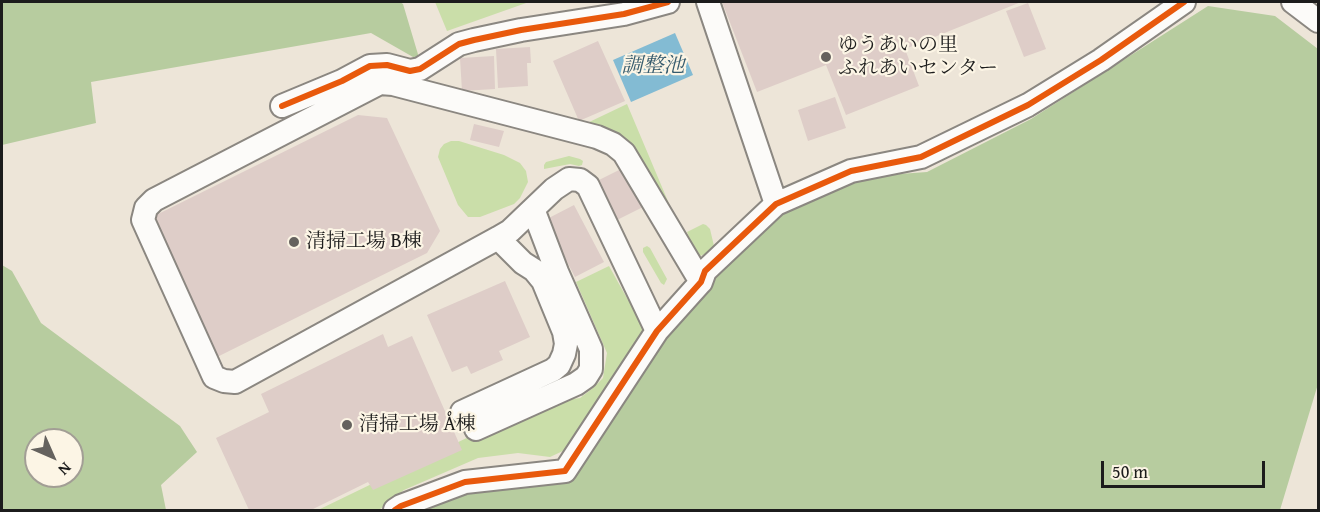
<!DOCTYPE html>
<html>
<head>
<meta charset="utf-8">
<style>
	body { margin:0 }
	#map { position:relative; width:1320px; height:512px; overflow:hidden; background:#ede5d8; font-family:"Gentium Book Plus",serif }
	canvas { display:block }
	.frame { position:absolute; inset:0; border:3px solid #1c1c1c; pointer-events:none }
	.north { position:absolute; left:24px; top:428px; width:60px; height:60px; box-sizing:border-box; background:#fcf5e5; border:2px solid #a29e95; border-radius:50%; rotate:135deg; font-size:16px; font-weight:700; line-height:24px; text-align:center; color:#1c1c1c }
	.north::after { content:''; display:block; margin:auto; width:21px; height:27px; background:#65625e; clip-path:polygon(50% 0,100% 100%,50% 72%,0 100%) }
	.scale { position:absolute; left:1101px; top:461px; width:164px; height:27px; box-sizing:border-box; border:3px solid #1c1c1c; border-top:0; padding-left:8px; font-size:18px; line-height:21px; white-space:nowrap; color:#1c1c1c; -webkit-text-stroke:4px #fcf5e5; paint-order:stroke }
</style>
</head>
<body>
<div id="map">
<canvas width="1320" height="512"></canvas>
<div class="frame"></div>
<div class="north">N</div>
<div class="scale">50 m</div>
</div>
<script>
const g = document.querySelector('canvas').getContext('2d');
g.lineJoin = 'round';
function fillPath(path, color) { g.fillStyle = color; g.fill(path, 'evenodd'); }
const shape = rows => new Path2D(rows.map(r => 'M' + r).join(''));
function strokePath(path, color, width, dash) { g.strokeStyle = color; g.lineWidth = width; g.lineCap = dash ? 'butt' : 'round'; g.setLineDash(dash || []); g.stroke(path); }
function write(font, color, halo, rows, align = 'center') {
  g.font = font + ' "Gentium Book Plus","Noto Serif JP",serif'; g.lineWidth = 4.5; g.setLineDash([]); g.textBaseline = 'middle'; g.strokeStyle = halo; g.fillStyle = color; for (const [text, x, y, turn = 0] of rows) {
    g.save(); g.translate(x, y); g.rotate((+turn || 0) * Math.PI / 180); g.textAlign = isNaN(turn) ? turn : align; if (halo) g.strokeText(text, 0, 0); g.fillText(text, 0, 0); g.restore();
  }
}
const green = shape([
	[435,2,529,2,447,31],
	[627,104,694,263,640,175,583,125],
	[451,141,459,141,504,155,520,163,526,171,528,182,520,198,514,204,480,217,468,217,458,205,438,157,440,149,444,144],
	[569,156,580,159,583,161,582,165,579,166,570,164,544,169,544,165,546,162],
	[703,224,706,225,710,229,714,246,711,252,697,257,687,232],
	[647,246,650,248,667,279,664,285,661,283,643,252,643,248],
	[609,266,628,300,635,302,647,325,574,441,565,450,550,457,518,453,478,458,404,490,379,510,318,510,512,416,566,400,580,398,593,388,603,378,607,353,576,282]
]);
const forest = shape([
	[2,2,400,2,403,4,420,61,371,33,91,82,96,123,2,145],
	[1208,6,1275,16,1318,49,1318,384,1280,510,423,510,468,491,566,480,662,342,698,295,782,213,858,177,927,172,1031,119],
	[2,265,12,271,41,323,180,426,197,452,161,485,166,510,2,510],
	[36,440,72,440,72,476,36,476]
]);
const water = shape([
	[675,33,693,75,631,102,613,60]
]);
const building = shape([
	[722,2,1021,2,905,49,919,86,846,115,826,65,757,92],
	[1028,3,1046,49,1024,57,1006,11],
	[598,41,625,101,579,121,553,61],
	[530,47,531,63,527,63,528,86,498,88,496,49],
	[494,56,495,89,462,91,460,58],
	[835,97,846,128,808,141,798,110],
	[358,115,387,118,440,231,427,253,211,360,144,221],
	[474,124,504,131,499,147,470,140],
	[629,165,649,204,613,222,593,183],
	[574,205,604,262,575,277,545,220],
	[505,281,530,337,499,351,503,360,471,374,467,366,452,372,427,315],
	[383,334,388,347,412,336,462,450,373,490,368,482,311,510,249,510,216,438,269,412,261,394]
]);
const minor = shape([
	[708,2,776,204],
	[1293,2,1318,21],
	[282,106,342,81,370,66,387,65,410,71,420,69,459,44,474,40,521,30,624,14,668,2],
	[657,331,588,186,580,180,569,179,554,189,510,231,498,238,235,382,224,381,214,377,143,220,146,208,154,200,380,83,393,84,597,137,613,144,624,153,701,282],
	[462,412,553,370,559,365,564,354,566,344,564,332,543,281,534,270,523,263,498,238],
	[476,429,576,384,586,377,591,369,591,349,557,272,533,209],
	[395,510,401,506,465,482,565,471,657,331,701,282,705,271,776,204,851,171,921,157,1028,105,1101,60,1184,2]
]);
const cycleway = shape([
	[282,106,342,81,370,66,387,65,410,71,420,69,459,44,474,40,521,30,624,14,668,2],
	[395,510,401,506,465,482,565,471,657,331,701,282,705,271,776,204,851,171,921,157,1028,105,1101,60,1184,2]
]);
const markers = [
	[826,57,6,"#65625e"],
	[294,242,6,"#65625e"],
	[347,425,6,"#65625e"]
];
const poiNames = [
	["ゆうあいの里",838,46],
	["ふれあいセンター",838,69],
	["清掃工場 B棟",306,242],
	["清掃工場 Å棟",359,425]
];
const waterNames = [
	["調整池",653,67]
];
fillPath(green, '#cadea9');
fillPath(forest, '#b7cc9f');
fillPath(water, '#83bbd3');
fillPath(building, '#decdc8');
strokePath(minor, '#8b8781', 26);
strokePath(minor, '#fcfbf9', 22);
strokePath(cycleway, '#e8590c', 6);
for (const [x, y, r, color] of markers) { const dot = new Path2D(); dot.arc(x, y, r, 0, 2 * Math.PI); g.fillStyle = color; g.fill(dot); strokePath(dot, '#fcf5e5', 2); }
write('20px', '#1c1c1c', '#fcf5e5', poiNames, 'left');
write('italic 21px', '#365b6d', '#fcf5e5', waterNames);
</script>
</body>
</html>
